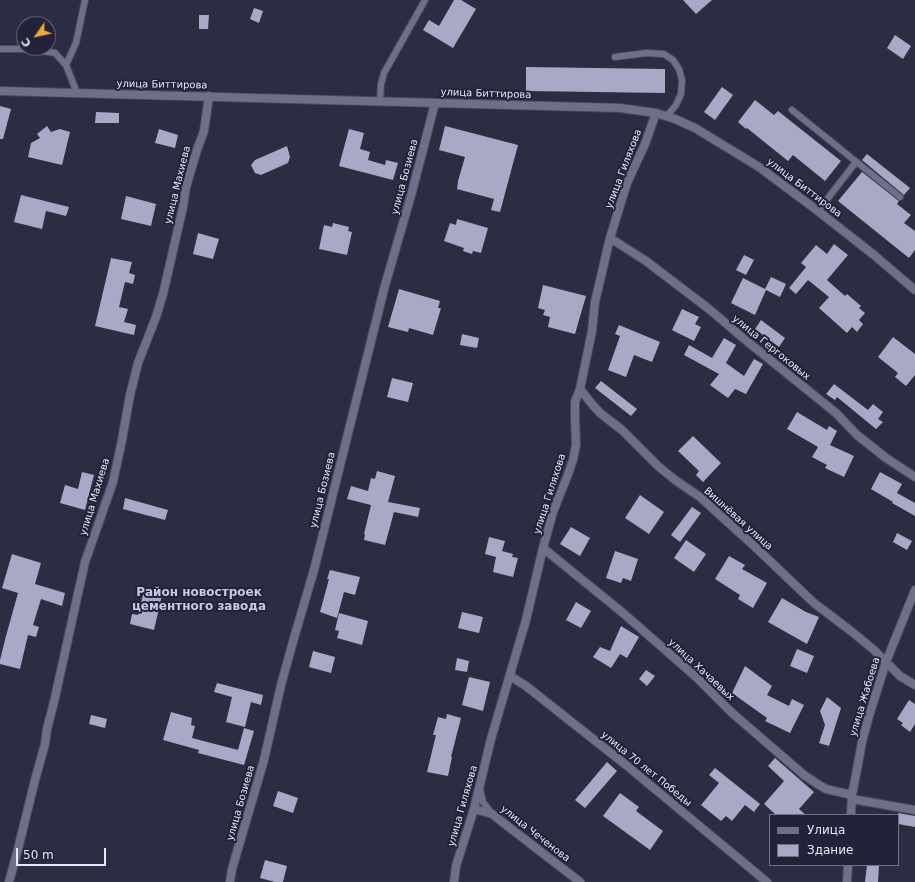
<!DOCTYPE html>
<html>
<head>
<meta charset="utf-8">
<style>
	body { margin:0 }
	#map { position:relative; width:915px; height:882px; overflow:hidden; background:#2c2c43; font-family:"DejaVu Sans",sans-serif }
	canvas { display:block }
	.legend { position:absolute; left:769px; top:814px; width:130px; height:52px; box-sizing:border-box; background:#222238; border:1px solid #717184; margin:0; padding:5px 7px; list-style:none; font-size:12px; color:#e7e7f7 }
	.legend li { display:flex; align-items:center; gap:8px; height:20px }
	.legend b { width:20px; border:1px solid #717184 }
	.north { position:absolute; left:16px; top:16px; width:40px; height:40px; box-sizing:border-box; background:#222238; border:1px solid #717184; border-radius:50%; rotate:236deg; font-size:11px; font-weight:700; line-height:16px; text-align:center; color:#e7e7f7 }
	.north::after { content:''; display:block; margin:auto; width:14px; height:18px; background:#eea83c; clip-path:polygon(50% 0,100% 100%,50% 72%,0 100%) }
	.scale { position:absolute; left:16px; top:848px; width:90px; height:18px; box-sizing:border-box; border:2px solid #e7e7f7; border-top:0; padding-left:5px; font-size:12px; line-height:14px; white-space:nowrap; color:#e7e7f7; -webkit-text-stroke:3px #222238; paint-order:stroke }
</style>
</head>
<body>
<div id="map">
<canvas width="915" height="882"></canvas>
<ul class="legend">
<li><b style="height:5px;background:#6e6f89"></b>Улица</li>
<li><b style="height:11px;background:#a8a9c6"></b>Здание</li>
</ul>
<div class="north">С</div>
<div class="scale">50 m</div>
</div>
<script>
const g = document.querySelector('canvas').getContext('2d');
g.lineJoin = 'round';
function fillPath(path, color) { g.fillStyle = color; g.fill(path, 'evenodd'); }
const shape = rows => new Path2D(rows.map(r => 'M' + r).join(''));
function strokePath(path, color, width, dash) { g.strokeStyle = color; g.lineWidth = width; g.lineCap = dash ? 'butt' : 'round'; g.setLineDash(dash || []); g.stroke(path); }
function write(font, color, halo, rows, align = 'center') {
  g.font = font + ' "DejaVu Sans",sans-serif'; g.lineWidth = 4; g.setLineDash([]); g.textBaseline = 'middle'; g.strokeStyle = halo; g.fillStyle = color; for (const [text, x, y, turn = 0] of rows) {
    g.save(); g.translate(x, y); g.rotate((+turn || 0) * Math.PI / 180); g.textAlign = isNaN(turn) ? turn : align; if (halo) g.strokeText(text, 0, 0); g.fillText(text, 0, 0); g.restore();
  }
}
const building = shape([
	[454,0,461,0,476,9,453,48,423,30,429,20,439,26],
	[683,0,712,0,696,14],
	[254,8,263,11,259,23,250,19],
	[199,15,209,15,208,29,199,29],
	[895,35,911,46,903,59,887,48],
	[526,67,665,69,665,93,526,91],
	[722,87,733,95,715,120,704,112],
	[755,100,774,115,778,111,841,161,825,181,793,155,788,161,747,128,746,129,738,122],
	[0,106,11,109,3,139,0,139],
	[96,112,119,113,119,123,95,123],
	[47,126,51,132,60,129,70,132,62,165,28,157,31,143,40,138,37,134],
	[445,126,518,145,500,212,491,210,494,199,457,189,458,182,458,181,465,157,439,150],
	[159,129,178,135,175,148,155,143],
	[349,129,364,133,360,149,370,152,368,160,385,165,386,160,398,163,393,180,339,166],
	[287,146,290,157,288,163,261,175,255,173,251,165,255,160],
	[867,154,910,188,904,195,862,160],
	[862,172,899,201,897,204,911,215,904,223,915,231,915,250,909,258,838,201],
	[21,195,69,207,66,216,46,211,42,229,14,222],
	[126,196,156,204,151,226,121,219],
	[457,219,488,228,481,253,473,251,472,254,463,251,464,248,444,241,450,223,456,225],
	[333,223,349,227,348,231,352,232,347,255,319,249,324,225,332,227],
	[198,233,219,239,213,259,193,254],
	[834,244,848,255,827,280,845,296,847,294,861,306,859,308,865,313,859,320,863,324,857,332,852,327,847,333,819,308,829,297,808,280,796,294,789,288,806,267,801,263,816,245,827,254],
	[744,255,754,260,746,275,736,270],
	[111,258,132,262,129,273,135,275,133,284,125,282,119,307,128,309,124,322,136,325,134,335,95,326],
	[771,277,786,284,780,297,766,290,755,315,731,303,743,278,765,289],
	[543,285,586,296,575,334,548,327,550,317,543,315,545,310,538,308],
	[399,289,440,301,438,308,441,308,433,335,409,328,408,332,388,327],
	[682,309,699,317,695,324,701,327,694,341,672,330],
	[761,320,785,338,779,347,755,329],
	[619,325,660,342,652,362,634,355,626,377,608,370,620,336,615,334],
	[462,334,479,338,477,348,460,345],
	[893,337,915,354,915,375,906,386,895,377,898,373,878,357],
	[724,338,736,345,726,363,744,376,754,359,763,364,746,394,735,389,728,398,710,385,719,374,684,355,689,345,712,358],
	[392,378,413,383,408,402,387,397],
	[601,381,637,409,631,416,595,388],
	[834,384,868,410,873,404,883,412,878,419,883,422,876,429,837,397,835,400,826,394],
	[797,412,827,430,829,426,837,431,830,445,854,456,844,477,825,468,827,465,812,457,818,447,787,429],
	[693,436,721,463,703,482,696,475,699,471,678,451],
	[377,471,395,476,388,502,420,508,418,517,394,512,385,545,364,540,365,534,364,534,371,505,347,499,351,486,368,491,371,478,375,479],
	[82,472,94,475,85,510,60,503,65,485,78,489],
	[880,472,902,484,897,493,915,503,915,516,892,503,893,502,871,489],
	[640,495,664,512,649,534,625,518],
	[125,498,168,510,165,520,123,509],
	[692,507,701,513,680,542,671,535],
	[571,527,590,538,580,556,560,544],
	[897,533,912,541,907,550,893,542],
	[489,537,505,541,502,551,513,554,512,557,518,558,513,577,493,572,496,557,485,554],
	[686,540,706,554,694,572,674,558],
	[615,551,638,559,631,581,623,578,621,583,606,578],
	[12,554,41,563,35,584,65,593,62,606,41,599,33,625,39,627,36,637,28,635,20,669,0,664,0,660,6,636,18,593,2,588],
	[729,556,745,565,742,569,767,583,753,608,738,599,740,595,715,579],
	[330,570,360,577,355,595,344,592,337,618,320,612,329,579,327,579],
	[144,591,162,595,154,630,130,624,132,614,138,615],
	[782,598,806,612,819,617,807,644,768,622],
	[576,602,591,611,581,628,566,620],
	[462,612,483,617,479,633,458,628],
	[339,613,368,621,362,645,337,638,339,631,335,630],
	[621,626,639,637,627,658,620,654,611,668,593,657,600,647,610,651],
	[797,649,814,656,807,673,790,666],
	[313,651,335,657,331,673,309,667],
	[457,658,469,661,467,672,455,670],
	[745,666,772,686,767,695,789,706,792,699,804,705,790,733,765,721,767,718,732,693],
	[646,670,655,676,647,686,639,679],
	[469,677,490,682,483,711,462,705],
	[217,683,263,695,261,705,251,702,245,727,226,722,232,697,214,692],
	[827,697,841,708,829,746,819,743,825,725,820,711],
	[909,700,915,704,915,724,910,732,901,725,903,723,897,719],
	[171,712,192,718,191,725,195,726,192,738,238,750,244,728,254,731,244,765,198,753,199,750,163,740],
	[447,714,461,718,451,757,452,757,448,776,427,772,436,735,433,735,438,717,446,719],
	[91,715,107,719,105,728,89,724],
	[775,758,814,792,799,809,806,815,776,815,764,804,784,781,768,766],
	[607,762,617,771,585,808,575,800],
	[715,768,760,804,754,812,745,805,732,821,726,816,721,821,701,805,719,783,709,775],
	[278,791,298,798,293,813,273,806],
	[620,793,639,807,636,811,663,831,650,850,603,816],
	[898,813,915,816,915,827,898,824],
	[265,860,287,866,283,882,275,882,260,878],
	[867,865,879,865,878,882,865,882]
]);
const service = shape([
	[0,49,32,49,55,53,66,65],
	[615,57,646,53,664,54,673,60,679,69,682,80,681,94,676,105,667,116],
	[77,93,66,65,76,43,85,0],
	[380,102,381,84,384,73,425,0],
	[792,110,900,197],
	[818,211,856,162],
	[480,789,483,802,492,814]
]);
const minor = shape([
	[610,238,646,261,709,309,743,338,836,413,857,435,886,458,915,477],
	[580,389,591,403,600,413,622,430,658,466,675,480,700,497,752,544,814,603,851,631,874,650,900,676,915,685],
	[543,548,623,613,695,676,731,712,804,775,816,783,826,789,852,795],
	[510,676,526,686,626,765,767,882],
	[852,799,915,810],
	[474,809,492,814,580,882],
	[851,815,852,795,855,780,862,742,869,716,886,662,915,590],
	[9,882,18,849,35,780,45,744,47,729,54,702,85,562,113,482,122,440,130,395,138,363,156,317,163,294,183,207,186,187,197,150,204,131,209,96],
	[230,882,232,869,264,760,281,685,294,638,314,570,384,289,412,192,435,103],
	[454,882,456,866,474,809,491,739,526,620,543,548,553,512,567,477,573,460,576,445,575,417,575,402,580,389,592,331,595,302,610,238,627,183,645,144,656,113],
	[847,882,848,865]
]);
const tertiary = shape([
	[0,91,620,108,656,113,675,119,695,128,759,167,818,211,874,255,915,290]
]);
const streetNames = [
	["улица Биттирова",162,85,1],
	["улица Биттирова",486,94,2],
	["улица Гиляхова",624,169,-69],
	["улица Бозиева",405,177,-75],
	["улица Махиева",178,185,-76],
	["улица Биттирова",804,188,37],
	["улица Гергоковых",771,348,39],
	["улица Бозиева",323,490,-76],
	["улица Гиляхова",550,494,-72],
	["улица Махиева",95,497,-73],
	["Вишнёвая улица",738,519,42],
	["улица Хачаевых",701,670,43],
	["улица Жабоева",865,697,-73],
	["улица 70 лет Победы",646,769,39],
	["улица Бозиева",241,803,-74],
	["улица Гиляхова",463,806,-74],
	["улица Чеченова",535,834,38]
];
const quarterNames = [
	["Район новостроек",199,593],
	["цементного завода",199,607]
];
fillPath(building, '#a8a9c6');
strokePath(service, '#4a4a60', 8);
strokePath(minor, '#4a4a60', 10);
strokePath(tertiary, '#4a4a60', 10);
strokePath(service, '#6e6f89', 6);
strokePath(minor, '#6e6f89', 8);
strokePath(tertiary, '#6e6f89', 8);
write('10px', '#e7e7f7', '#222238', streetNames);
write('bold 12px', '#c8c9e7', '#222238', quarterNames);
</script>
</body>
</html>
